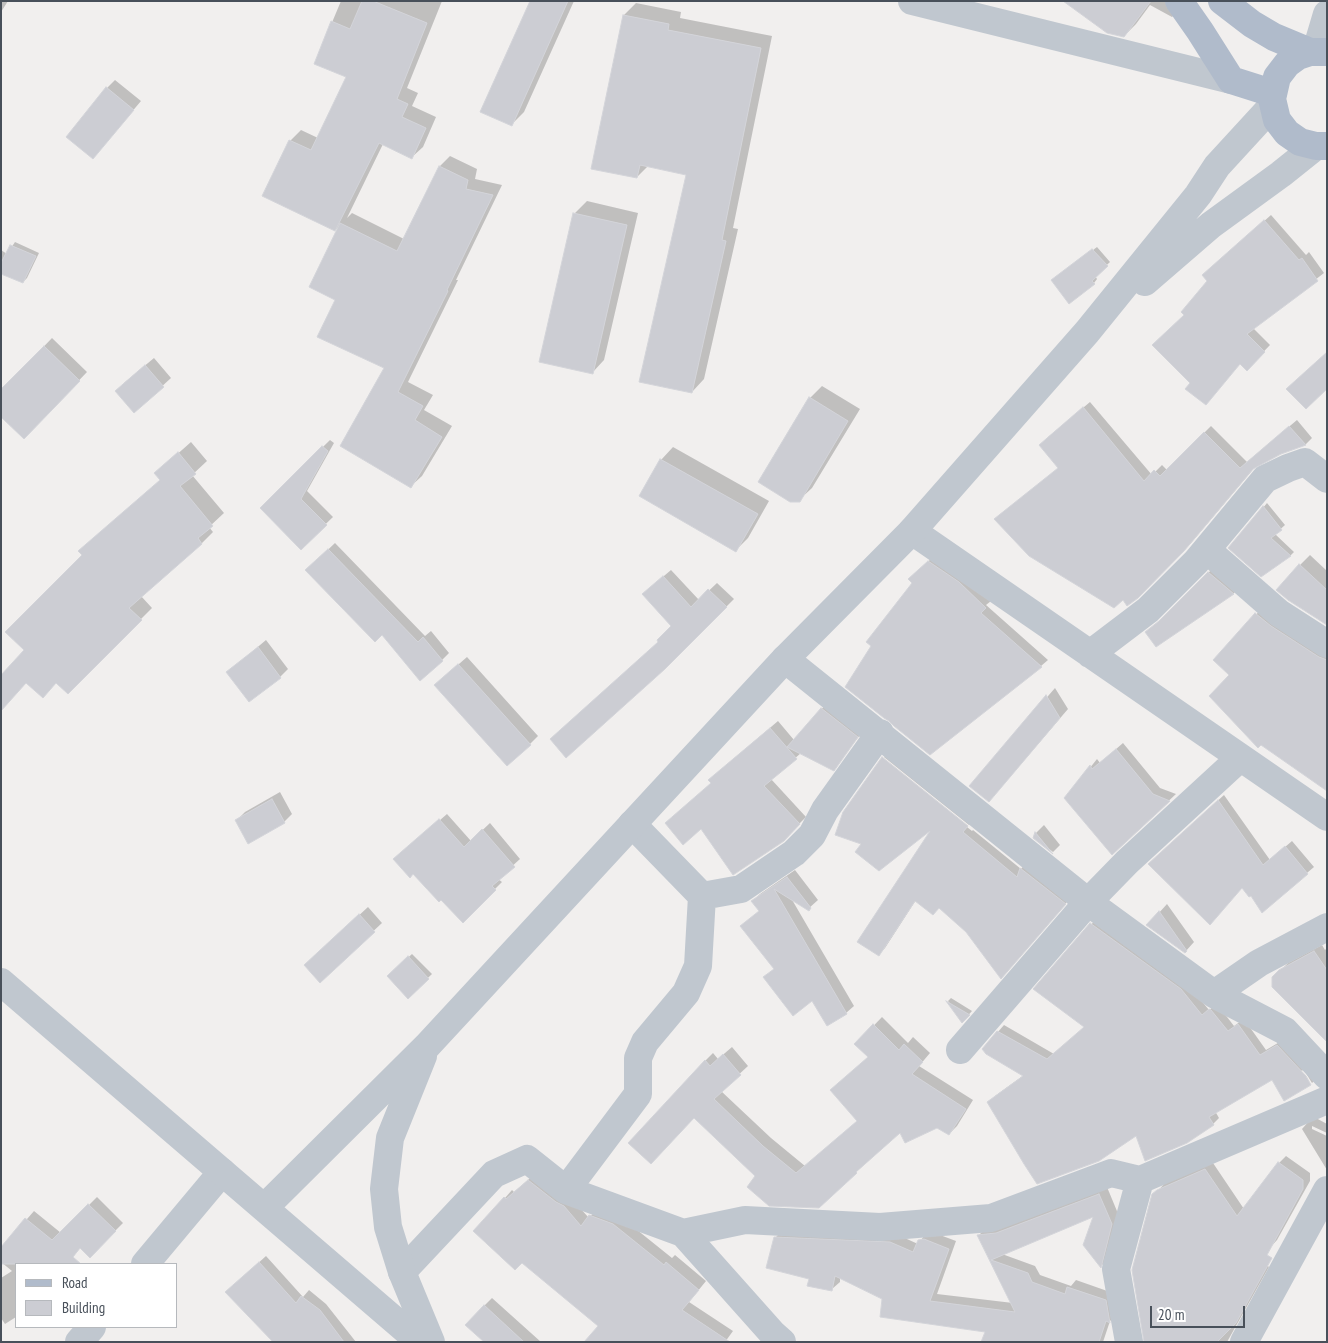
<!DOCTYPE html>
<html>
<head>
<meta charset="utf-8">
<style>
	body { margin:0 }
	#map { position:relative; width:1328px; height:1343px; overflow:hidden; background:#f1efee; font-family:"PT Sans Narrow",sans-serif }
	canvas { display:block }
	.frame { position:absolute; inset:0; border:2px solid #48505a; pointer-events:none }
	.legend { position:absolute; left:15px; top:1263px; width:162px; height:65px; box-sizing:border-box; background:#fff; border:1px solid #b6b9bd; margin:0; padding:6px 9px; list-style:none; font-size:15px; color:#48505a }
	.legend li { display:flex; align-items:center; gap:10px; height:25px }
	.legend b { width:25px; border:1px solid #b6b9bd }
	.scale { position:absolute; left:1150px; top:1306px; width:95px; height:22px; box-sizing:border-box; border:2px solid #48505a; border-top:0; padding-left:6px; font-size:15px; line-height:18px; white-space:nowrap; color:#48505a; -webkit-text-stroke:4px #fff; paint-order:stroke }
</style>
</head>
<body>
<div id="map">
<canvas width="1328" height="1343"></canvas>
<div class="frame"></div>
<ul class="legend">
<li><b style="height:6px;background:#b0bbcb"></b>Road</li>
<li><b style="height:14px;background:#cccdd3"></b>Building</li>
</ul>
<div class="scale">20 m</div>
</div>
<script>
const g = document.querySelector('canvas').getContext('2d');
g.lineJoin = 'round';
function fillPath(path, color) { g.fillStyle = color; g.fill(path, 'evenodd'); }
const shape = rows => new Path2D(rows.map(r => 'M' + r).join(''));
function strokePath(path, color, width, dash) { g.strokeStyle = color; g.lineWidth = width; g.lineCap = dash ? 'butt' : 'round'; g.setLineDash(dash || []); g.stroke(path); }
const shadow = shape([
	[1,1,8,1,1,12],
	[341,1,442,1,407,88,418,93,412,106,436,117,423,147,412,157,383,144,347,218,352,213,404,239,440,166,450,156,477,169,475,179,502,185,456,280,458,280,408,382,433,395,424,410,452,426,422,476,411,486,386,367,336,299,341,225,335,230,264,195,291,140,301,130,318,138,348,76,315,63],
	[531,1,574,1,524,112,512,124],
	[1065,1,1181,1,1184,6,1172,17,1150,5,1136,24,1124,36],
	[636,3,681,12,680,18,772,36,733,228,738,229,704,379,692,392,688,174,649,165,637,177,624,15],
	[115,80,141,101,93,158,107,88],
	[587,201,638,213,604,360,592,373,541,361,575,213],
	[1271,215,1306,255,1309,252,1324,273,1253,328,1270,345,1247,369,1240,363,1191,383,1186,315,1209,281,1210,269],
	[15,242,39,253,27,278,23,282,1,272,1,250,7,254],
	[1097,247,1110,262,1095,276,1097,279,1094,283,1055,279],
	[52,338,87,372,24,438,1,391],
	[154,358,171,378,134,412,124,383],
	[822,386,860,409,812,488,799,500,810,398],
	[1090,402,1152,475,1162,465,1167,470,1211,426,1247,462,1297,420,1312,438,1306,444,1281,453,1255,467,1191,543,1137,597,1059,467,1047,438],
	[330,440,334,443,307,491,333,517,301,548,261,508],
	[191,442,207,461,192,475,224,513,209,527,213,532,202,543,141,596,152,608,68,692,25,650,161,479,156,473],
	[673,447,769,501,748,538,736,550,661,460],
	[1267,503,1285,525,1275,534,1294,552,1290,556,1230,548],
	[335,543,425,636,431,631,449,653,442,660,382,633,314,563],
	[935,555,991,601,986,605,1048,660,1041,666,914,583,910,579],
	[1310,555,1327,571,1327,624,1300,565],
	[1215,566,1240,587,1233,594,1147,632,1167,615],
	[671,570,699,600,717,583,734,599,665,668,660,641,673,626,651,587],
	[1263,607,1327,651,1327,786,1230,674,1215,660],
	[266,640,288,669,280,677,228,672],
	[467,657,538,736,530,744,444,677],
	[1055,688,1068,709,996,793,970,786],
	[828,702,863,731,834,769,801,753,771,779,806,817,783,840,712,783,717,773,778,721,794,740],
	[1123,743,1160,788,1176,794,1113,853,1066,798,1097,759,1100,763],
	[889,752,974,819,969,825,884,757],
	[882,759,972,831,973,830,1021,869,1027,862,1071,897,1007,971,967,931,939,907,916,900,885,948,879,954,935,827,863,843],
	[280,792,292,814,284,822,237,820,245,812],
	[1224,795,1270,860,1292,841,1314,867,1262,911,1251,894,1242,886,1156,857],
	[447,814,471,841,490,823,520,859,498,879,502,882,463,921,402,853],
	[1044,825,1060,845,1053,852,1034,837,1036,833],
	[795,870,818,900,808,909,791,898,854,1006,846,1013,765,977,775,968,760,911,753,901,760,894],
	[1167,904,1194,942,1185,952,1148,925],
	[368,907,382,923,320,981,313,958],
	[1097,918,1187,983,1209,1010,1217,1004,1234,1026,1244,1019,1266,1050,1283,1040,1317,1078,1312,1083,1304,1070,1272,1078,1215,1111,1219,1118,1213,1124,995,1096,1024,1075,983,1049,1004,1025,1054,1054,1086,1026,1035,989],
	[1322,945,1325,950,1327,948,1327,1038,1273,978,1288,963],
	[412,954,432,974,408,997,388,976],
	[951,998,972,1011,963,1021,948,1001],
	[882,1017,908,1043,913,1037,930,1053,919,1066,973,1100,957,1126,949,1134,937,1126,901,1131,856,1172,757,1176,694,1117,705,1061,713,1053,718,1059,732,1047,748,1066,721,1091,771,1138,805,1166,858,1121,869,1056,856,1044],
	[1316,1118,1327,1124,1327,1133,1312,1126,1312,1129,1327,1136,1327,1170,1302,1129,1309,1121],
	[1286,1156,1310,1173,1310,1181,1277,1240,1260,1259,1269,1267,1227,1342,1145,1342,1154,1195,1165,1183,1213,1163,1244,1209,1279,1163],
	[536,1173,571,1198,589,1218,598,1208,621,1217,672,1258,675,1255,706,1281,689,1302,733,1331,725,1342,600,1326,505,1198,512,1190,514,1192],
	[1107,1187,1119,1216,1108,1259,1101,1266,1095,1215,1002,1254,1035,1266,1040,1275,1071,1286,1076,1280,1113,1293,1117,1314,1110,1321,1103,1342,983,1342,987,1331,884,1298,840,1277,840,1282,832,1289,810,1278,775,1238,783,1230,898,1235,918,1244,927,1232,932,1232,956,1241,937,1294,1013,1303,979,1235,986,1228],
	[97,1197,123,1223,90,1256,81,1247,67,1264,16,1264,16,1317,5,1324,1,1318,1,1278,12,1271,1,1262,1,1249,34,1211,61,1233],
	[266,1256,303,1297,309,1290,326,1304,356,1342,275,1342,233,1286],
	[492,1298,541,1342,486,1342,484,1306]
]);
const building = shape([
	[362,1,373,1,427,23,397,99,408,104,402,117,426,128,412,159,379,143,335,231,262,196,289,140,311,150,346,77,314,64,331,21,350,29,362,1],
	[530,1,568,1,512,126,480,112,530,1],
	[1063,1,1151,1,1124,37,1107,33,1063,1],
	[623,15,669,24,668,30,761,48,722,240,726,241,692,393,639,382,686,175,640,165,637,178,591,169,623,15],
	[106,87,134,110,93,159,66,137,106,87],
	[439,166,468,180,466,189,493,195,447,290,448,291,398,392,423,406,415,420,442,437,411,488,340,446,384,368,317,337,335,300,309,287,340,223,397,251,439,166],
	[573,213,627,225,593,374,539,362,573,213],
	[1264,220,1299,260,1302,258,1318,281,1247,334,1265,352,1247,371,1240,364,1206,405,1185,389,1190,383,1152,345,1184,315,1181,312,1207,281,1202,275,1264,220],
	[10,245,36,256,23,283,1,274,1,263,10,245],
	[1092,249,1108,266,1092,281,1095,284,1069,304,1051,280,1092,249],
	[44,346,80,381,24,439,1,417,1,389,44,346],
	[1327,352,1327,389,1306,409,1286,389,1327,352],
	[145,365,164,387,134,413,115,391,145,365],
	[809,397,848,421,800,502,790,502,758,482,809,397],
	[1083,407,1144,481,1154,470,1160,476,1204,432,1240,468,1289,426,1306,445,1281,454,1253,469,1184,551,1138,598,1127,606,1123,600,1114,608,1029,556,994,519,1058,468,1039,445,1083,407],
	[322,446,328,451,301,499,327,525,301,550,260,508,322,446],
	[178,452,196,474,180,486,213,526,198,538,202,544,129,608,142,620,68,694,56,683,43,698,26,683,1,711,1,675,24,650,5,632,82,555,78,551,160,480,154,473,178,452],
	[660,459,758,514,736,552,639,496,660,459],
	[1263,506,1282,530,1271,538,1291,556,1261,577,1228,548,1263,506],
	[328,549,418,642,423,637,443,661,420,681,382,635,375,642,305,570,328,549],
	[928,561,959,582,986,608,981,613,1042,667,930,755,894,726,889,721,884,718,845,687,871,646,866,642,912,583,908,579,928,561],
	[1299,564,1327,590,1327,625,1288,600,1276,590,1299,564],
	[1208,572,1234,594,1156,647,1145,632,1159,621,1208,572],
	[663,576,691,607,708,589,727,607,665,669,566,758,550,739,658,642,657,640,671,626,642,594,663,576],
	[1255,613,1271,626,1319,657,1327,660,1327,791,1261,745,1258,748,1209,696,1229,675,1213,660,1255,613],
	[258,647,281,678,249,702,226,672,258,647],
	[458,664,531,745,507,766,434,685,458,664],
	[1046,695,1060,718,989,802,969,786,1046,695],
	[821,708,858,737,834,771,787,747,821,708],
	[770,728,797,759,764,786,800,824,784,841,733,875,701,829,683,845,665,823,711,783,708,780,770,728],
	[1116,749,1153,794,1170,801,1112,855,1064,798,1090,765,1092,769,1116,749],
	[882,757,968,826,963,832,1017,877,1020,868,1066,904,1001,979,966,932,939,908,933,915,915,901,879,956,857,942,930,831,879,871,855,852,861,844,835,835,843,812,882,757],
	[272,799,285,823,248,844,235,820,272,799],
	[1218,800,1263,865,1285,846,1308,874,1262,913,1251,896,1249,897,1242,888,1210,925,1148,864,1218,800],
	[439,819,464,847,482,829,515,867,492,886,496,890,463,923,441,900,439,902,413,874,410,878,393,859,439,819],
	[1035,832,1053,854,1033,838,1035,832],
	[787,877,811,908,809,911,774,889,847,1014,827,1026,812,1001,793,1016,763,977,774,969,740,926,759,911,751,901,787,877],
	[1159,911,1187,951,1185,953,1146,925,1159,911],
	[359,914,375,932,320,983,304,965,359,914],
	[1090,923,1181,989,1202,1015,1209,1009,1211,1010,1228,1031,1238,1024,1260,1055,1277,1045,1306,1076,1311,1085,1284,1101,1272,1080,1209,1117,1214,1125,1187,1143,1145,1161,1136,1136,1099,1161,1037,1184,1024,1164,987,1102,1023,1076,986,1054,982,1049,997,1031,1047,1059,1084,1027,1033,989,1090,923],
	[1314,951,1327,970,1327,1042,1272,987,1272,977,1279,970,1314,951],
	[408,956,429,979,408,999,387,976,408,956],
	[946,1001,970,1015,962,1023,946,1001],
	[873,1024,899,1050,904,1044,923,1062,912,1074,966,1109,949,1135,937,1128,905,1143,900,1133,856,1172,857,1173,819,1208,769,1206,747,1187,755,1176,694,1118,651,1164,628,1143,705,1060,710,1066,723,1054,741,1075,714,1099,763,1146,796,1173,857,1121,830,1090,868,1057,854,1044,873,1024],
	[1278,1162,1303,1180,1303,1189,1267,1255,1272,1258,1236,1323,1217,1342,1144,1342,1132,1270,1152,1194,1157,1190,1205,1169,1237,1216,1278,1162],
	[528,1180,556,1202,564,1206,581,1226,589,1215,613,1224,664,1265,666,1262,699,1290,682,1310,730,1342,584,1342,598,1326,522,1263,515,1270,473,1231,504,1197,506,1199,528,1180],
	[1099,1194,1112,1224,1101,1268,1083,1245,1093,1217,991,1260,1028,1273,1032,1282,1065,1294,1067,1287,1106,1300,1110,1323,1106,1321,1099,1342,981,1342,985,1332,880,1317,882,1299,835,1276,832,1291,807,1286,809,1279,766,1268,774,1237,890,1242,913,1252,918,1240,924,1239,949,1249,930,1301,1015,1312,977,1235,996,1233,1099,1194],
	[88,1204,116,1231,90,1258,80,1248,73,1257,81,1264,1,1264,1,1247,25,1218,52,1240,88,1204],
	[259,1262,296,1303,301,1296,320,1310,344,1342,273,1342,225,1292,259,1262],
	[484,1305,524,1342,484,1342,465,1325,484,1305]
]);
const minor = shape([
	[912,1,1231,80],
	[912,531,1327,817],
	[1207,550,1279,613,1327,644],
	[1090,654,1148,610,1196,562,1265,479,1288,468,1305,462,1327,479],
	[785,659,1088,902,1214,994,1285,1031,1327,1076],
	[702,896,741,889,794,853,812,835,825,810,880,733],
	[1214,994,1259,963,1327,927],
	[960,1050,1088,902,1127,862,1240,758],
	[566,1190,638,1094,638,1058,645,1042,686,993,698,966,702,896,632,824],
	[683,1233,745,1220,880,1227,991,1218,1111,1173,1140,1180,1327,1100],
	[145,1264,222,1172],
	[402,1272,494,1174,527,1159,566,1190,683,1233,773,1334,782,1342],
	[79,1342,92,1327],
	[1129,1342,1116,1269,1140,1180],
	[1244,1342,1327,1190]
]);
const tertiary = shape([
	[1316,51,1327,14],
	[1145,282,1211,225,1281,174,1316,146],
	[1,982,420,1342],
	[423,1056,390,1138,384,1189,388,1227,402,1272,431,1342],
	[264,1208,427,1046,785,659,912,531,1087,332,1198,195,1217,166,1273,105]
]);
const primary = shape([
	[1179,1,1200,31,1231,80,1272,93],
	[1222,1,1252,24,1274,37,1310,52],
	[1327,52,1310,52,1298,56,1287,64,1277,77,1272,99,1277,120,1287,133,1300,142,1316,146,1327,146]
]);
fillPath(shadow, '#0003');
fillPath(building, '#cccdd3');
strokePath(building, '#d3d4d9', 1);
strokePath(minor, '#c0c7cf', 28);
strokePath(tertiary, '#c0c7cf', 28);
strokePath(primary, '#b0bbcb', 28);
</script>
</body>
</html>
